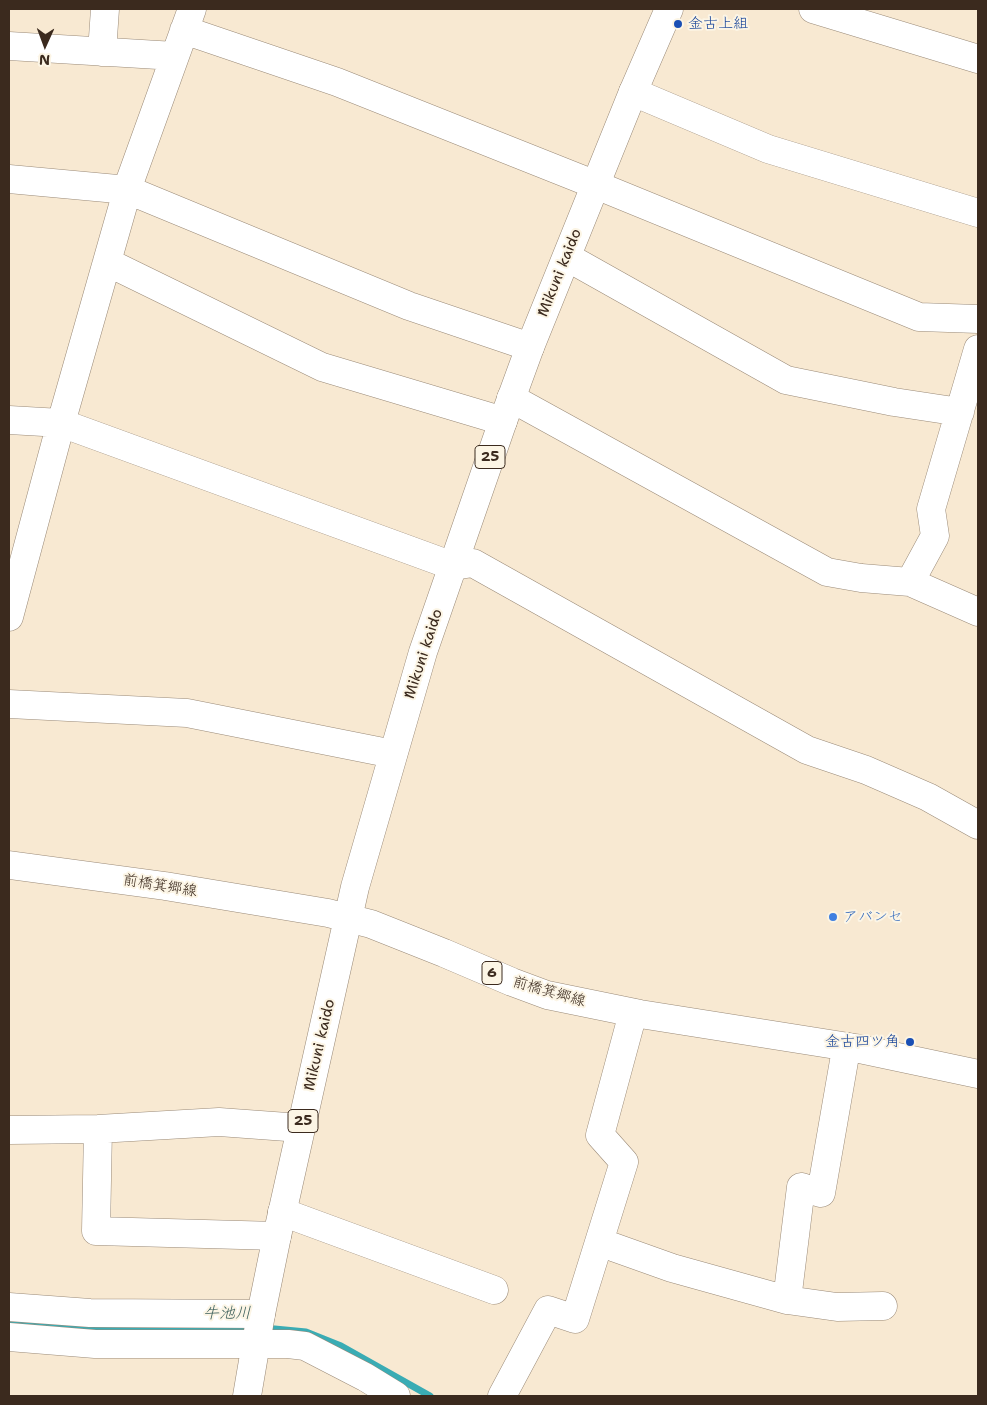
<!DOCTYPE html>
<html>
<head>
<meta charset="utf-8">
<style>
	body { margin:0 }
	#map { position:relative; width:987px; height:1405px; overflow:hidden; background:#f8e9d2; font-family:"Shantell Sans",sans-serif }
	canvas { display:block }
	.frame { position:absolute; inset:0; border:10px solid #3b2a1e; pointer-events:none }
	.north { position:absolute; left:20px; top:20px; width:50px; height:50px; -webkit-text-stroke:4px #fcf5e5; paint-order:stroke; rotate:182deg; font-size:14px; font-weight:700; line-height:20px; text-align:center; color:#3b2a1e }
	.north::after { content:''; display:block; margin:auto; width:18px; height:22px; background:#3b2a1e; clip-path:polygon(50% 0,100% 100%,50% 72%,0 100%) }
</style>
</head>
<body>
<div id="map">
<canvas width="987" height="1405"></canvas>
<div class="frame"></div>
<div class="north">N</div>
</div>
<script>
const g = document.querySelector('canvas').getContext('2d');
g.lineJoin = 'round';
const shape = rows => new Path2D(rows.map(r => 'M' + r).join(''));
function strokePath(path, color, width, dash) { g.strokeStyle = color; g.lineWidth = width; g.lineCap = dash ? 'butt' : 'round'; g.setLineDash(dash || []); g.stroke(path); }
function write(font, color, halo, rows, align = 'center') {
  g.font = font + ' "Shantell Sans","Klee One",sans-serif'; g.lineWidth = 4; g.setLineDash([]); g.textBaseline = 'middle'; g.strokeStyle = halo; g.fillStyle = color; for (const [text, x, y, turn = 0] of rows) {
    g.save(); g.translate(x, y); g.rotate((+turn || 0) * Math.PI / 180); g.textAlign = isNaN(turn) ? turn : align; if (halo) g.strokeText(text, 0, 0); g.fillText(text, 0, 0); g.restore();
  }
}
const stream = shape([
	[9,1323,80,1329,253,1328],
	[264,1328,306,1332,341,1346,430,1396]
]);
const minor = shape([
	[813,9,978,59],
	[184,30,337,82,596,185,919,317,978,319],
	[9,46,175,56],
	[102,52,105,9],
	[633,92,768,149,978,213],
	[9,179,128,190,409,306,530,347],
	[567,257,786,380,894,402,960,412],
	[107,262,322,367,503,421],
	[511,398,827,572,861,578,910,582,978,612],
	[9,420,61,423,453,566,473,563,807,750,866,770,928,797,978,825],
	[910,582,935,536,931,509,978,349],
	[9,617,61,423,130,181,192,9],
	[9,704,187,713,393,754],
	[98,1129,96,1231,277,1236],
	[9,1130,98,1129,219,1122,301,1128],
	[282,1212,494,1290],
	[599,1242,672,1268,787,1300,837,1307,883,1306],
	[787,1300,801,1187,821,1193,844,1061,848,1047],
	[9,1307,90,1313,261,1314],
	[9,1337,95,1344,288,1344,305,1346,365,1377,396,1396],
	[502,1396,548,1310,575,1319,624,1162,600,1135,633,1013]
]);
const major = shape([
	[9,865,165,886,328,913,371,924,444,953,512,982,547,995,640,1014,855,1048,978,1074],
	[247,1396,261,1314,277,1236,355,887,423,652,503,421,530,347,633,92,669,9]
]);
const markers = [
	[678,24,5,"#1a4fb4"],
	[833,917,5,"#3f7fe0"],
	[910,1042,5,"#1a4fb4"]
];
const shields = [
	[490,457,30],
	[492,973,20],
	[303,1121,30]
];
const shieldNames = [
	["25",490,457],
	["6",492,973],
	["25",303,1121]
];
const transitNames = [
	["金古上組",688,24],
	["金古四ツ角",900,1042,"right"]
];
const streetNames = [
	["Mikuni kaido",560,273,-68],
	["Mikuni kaido",424,654,-72],
	["前橋箕郷線",160,886,9],
	["前橋箕郷線",549,992,16],
	["Mikuni kaido",320,1045,-77]
];
const shopNames = [
	["アバンセ",843,917]
];
const waterNames = [
	["牛池川",227,1314]
];
strokePath(stream, '#3aacb4', 7);
strokePath(minor, '#9a8a78', 29);
strokePath(major, '#9a8a78', 29);
strokePath(minor, '#fff', 28);
strokePath(major, '#fff', 28);
for (const [x, y, r, color] of markers) { const dot = new Path2D(); dot.arc(x, y, r, 0, 2 * Math.PI); g.fillStyle = color; g.fill(dot); strokePath(dot, '#fcf5e5', 2); }
for (const [x, y, w] of shields) { const box = new Path2D(); box.roundRect(x - w / 2, y - 11.5, w, 23, 4); g.fillStyle = '#fcf5e5'; g.fill(box); strokePath(box, '#3b2a1e', 1); }
write('bold 14px', '#3b2a1e', null, shieldNames);
write('15px', '#164399', '#fcf5e5', transitNames, 'left');
write('15px', '#3b2a1e', '#fcf5e5', streetNames);
write('15px', '#366cbe', '#fcf5e5', shopNames, 'left');
write('italic 16px', '#3b5e5a', '#fcf5e5', waterNames);
</script>
</body>
</html>
